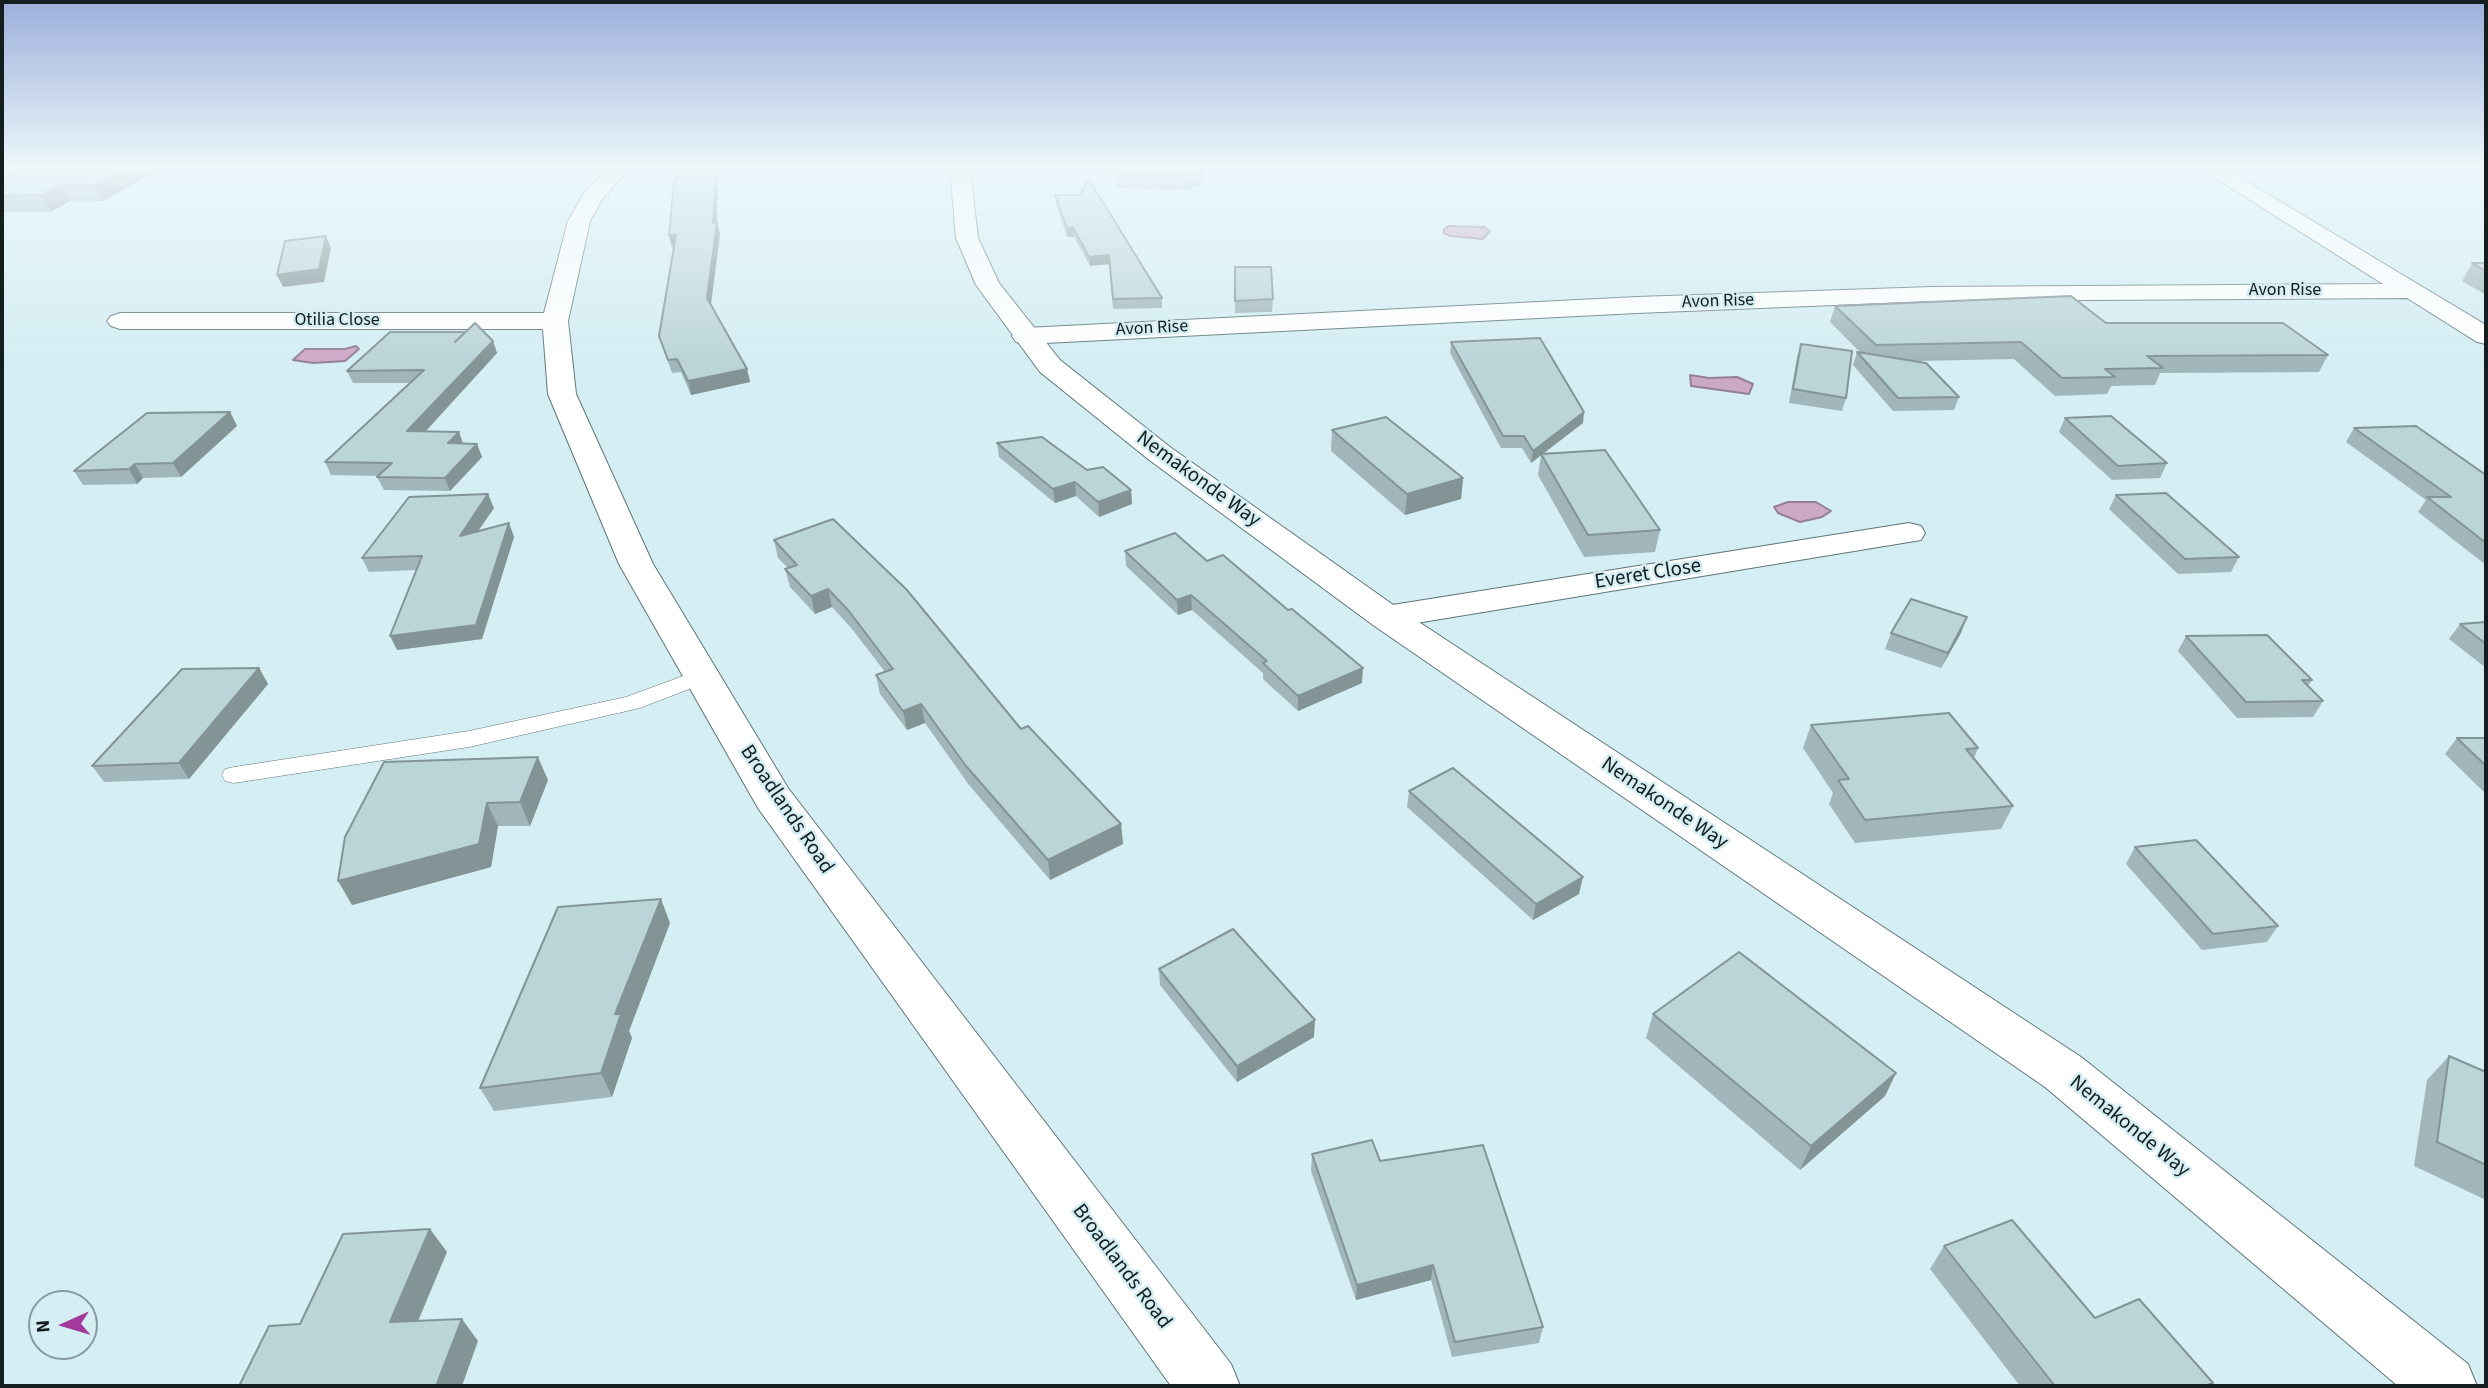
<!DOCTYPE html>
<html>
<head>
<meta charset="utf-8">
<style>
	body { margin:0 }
	#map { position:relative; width:2488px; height:1388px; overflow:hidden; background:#d4eef3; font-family:"Source Sans 3",sans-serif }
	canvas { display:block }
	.frame { position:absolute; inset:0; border:4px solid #141e1f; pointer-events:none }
	.north { position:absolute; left:28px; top:1290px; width:70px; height:70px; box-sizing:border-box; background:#d4eef3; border:2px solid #879b9e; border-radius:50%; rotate:266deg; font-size:19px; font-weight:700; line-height:28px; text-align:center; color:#141e1f }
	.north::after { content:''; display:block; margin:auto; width:24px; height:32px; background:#a33a9b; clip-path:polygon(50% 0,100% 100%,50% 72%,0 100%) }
</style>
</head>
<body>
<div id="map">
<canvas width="2488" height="1388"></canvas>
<div class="frame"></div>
<div class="north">N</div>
</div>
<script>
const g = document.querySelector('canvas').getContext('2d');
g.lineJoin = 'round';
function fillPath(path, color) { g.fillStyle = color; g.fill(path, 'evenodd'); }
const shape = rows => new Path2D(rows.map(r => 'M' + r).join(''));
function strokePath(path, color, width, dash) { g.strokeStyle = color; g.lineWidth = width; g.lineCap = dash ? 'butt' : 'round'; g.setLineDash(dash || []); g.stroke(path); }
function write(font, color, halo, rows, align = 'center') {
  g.font = font + ' "Source Sans 3",sans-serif'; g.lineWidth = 5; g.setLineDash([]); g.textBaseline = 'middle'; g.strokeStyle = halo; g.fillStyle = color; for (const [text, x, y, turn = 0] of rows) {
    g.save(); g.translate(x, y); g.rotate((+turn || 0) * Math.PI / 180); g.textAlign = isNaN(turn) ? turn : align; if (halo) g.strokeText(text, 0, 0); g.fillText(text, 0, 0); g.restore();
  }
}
const water = shape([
	[1449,226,1484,227,1490,231,1483,239,1450,236,1444,233,1444,229,1449,226],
	[356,346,359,349,345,361,313,363,293,360,305,349,345,349,356,346],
	[1690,375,1709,378,1737,377,1753,384,1749,394,1691,386,1690,375],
	[1788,502,1816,502,1831,511,1822,517,1800,522,1778,513,1774,507,1788,502]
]);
const service = shape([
	[702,669,710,671,713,676,710,681,640,708,469,747,234,783,225,781,222,775,225,769,234,767,469,731,626,697,702,669]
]);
const minor = shape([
	[607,169,628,169,601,201,590,221,568,321,576,394,653,564,788,788,1231,1364,1240,1386,1171,1386,758,808,619,564,548,394,543,329,120,329,111,326,107,321,111,316,120,313,544,313,568,221,584,193,607,169],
	[2201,169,2226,169,2486,325,2486,344,2477,342,2407,298,1932,301,1637,313,1025,344,1016,342,1012,336,1016,330,1025,328,1637,297,1932,287,2383,284,2201,169],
	[1909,523,1921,526,1925,533,1921,540,1386,628,1373,625,1368,617,1373,609,1386,606,1909,523]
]);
const tertiary = shape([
	[950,169,970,169,978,238,999,283,1060,360,1170,447,1399,609,2081,1057,2468,1364,2477,1386,2398,1386,2045,1087,1373,625,1148,459,1040,372,976,285,956,238,950,169]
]);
const wall = shape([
	[160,169,103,201,70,201,51,212,2,212,2,179],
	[678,169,728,169,723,175,718,175,717,222,720,234,711,305,747,369,750,382,691,395,681,372,672,373,659,336,674,247,672,247,669,235,680,175],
	[1205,169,1199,186,1192,186,1191,190,1116,188,1115,172],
	[1055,195,1162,298,1162,308,1113,309,1109,264,1090,266,1074,237,1067,237,1056,204],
	[2472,263,2486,263,2486,295,2462,281],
	[1235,267,1273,299,1272,312,1235,313],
	[1835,306,2328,355,2319,372,2160,373,2155,385,2111,386,2107,394,2055,396,2014,359,1917,361,1959,397,1954,410,1893,411,1853,365,1857,352,1861,353,1830,322],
	[493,341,497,353,425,432,464,444,477,444,482,457,450,491,384,490,377,477,378,476,331,475,325,462,410,383,353,383,347,371],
	[1451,342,1583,423,1542,454,1660,530,1655,552,1584,557,1538,475,1541,455,1531,463,1522,448,1501,448,1450,353],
	[1801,344,1846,398,1842,411,1789,403,1797,357],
	[230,412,237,426,181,477,143,478,137,484,83,485,74,471],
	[2065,418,2167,463,2160,478,2112,480,2059,432],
	[2354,428,2486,475,2486,565,2418,512,2426,500,2346,442],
	[1332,430,1463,478,1461,499,1405,515,1331,451],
	[997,443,1087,470,1131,490,1132,504,1099,517,1076,496,1055,503,999,457],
	[2116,495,2239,557,2231,572,2178,574,2109,509],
	[494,508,478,531,509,523,514,537,482,639,397,650,416,570,369,572,362,558],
	[774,540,1021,729,1121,824,1123,844,1050,880,969,785,925,723,907,730,880,694,876,675,885,672,852,629,832,607,815,614,790,587,785,569,788,568,778,558],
	[1125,551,1207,561,1362,683,1298,711,1263,679,1263,673,1192,610,1178,615,1126,566],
	[2486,622,2486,668,2449,639,2460,624],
	[1891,633,1961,633,1941,668,1885,649],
	[2186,636,2312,680,2308,686,2323,701,2313,717,2237,718,2178,651],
	[259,668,268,684,189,779,104,782,92,766],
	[1811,725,1978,748,1974,758,2013,806,2001,829,1855,843,1829,804,1833,793,1803,748],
	[2457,738,2486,738,2486,794,2445,754],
	[548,780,530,826,498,826,491,867,352,905,345,837],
	[1409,791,1579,894,1533,920,1407,807],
	[2135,847,2278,926,2267,942,2202,950,2126,864],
	[670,923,629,1031,632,1038,612,1097,494,1111,480,1088],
	[1159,969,1314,1037,1237,1082,1160,985],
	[1653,1014,1896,1073,1885,1096,1800,1170,1646,1038],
	[2449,1056,2486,1072,2486,1066,2486,1200,2414,1166,2427,1080],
	[1312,1154,1380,1161,1543,1327,1539,1343,1452,1357,1431,1280,1356,1300,1311,1171],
	[1944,1246,2095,1318,2213,1383,2209,1386,2020,1386,1930,1269]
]);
const shadedWall = shape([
	[123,169,160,169,103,201,94,185],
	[716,169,717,169,718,175,716,231,717,222,720,234,710,310,707,298,713,223],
	[1199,169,1205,169,1199,186],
	[1192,170,1192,186,1191,190,1191,174],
	[61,185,70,201,51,212,42,195],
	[1073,227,1074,237,1067,237,1067,228],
	[669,235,676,235,679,247,672,247],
	[326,236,331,248,324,282,283,287,277,275],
	[1109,255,1109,264,1090,266,1089,257],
	[493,341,497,353,413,445,407,431],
	[747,369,750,382,691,395,688,381],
	[230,412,237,426,181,477,173,463],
	[1584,412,1583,423,1531,463,1533,451],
	[459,432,464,446,448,443],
	[477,444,482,457,450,491,445,478],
	[135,464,143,478,137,484,129,469],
	[1463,478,1461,499,1405,515,1407,494],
	[1075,482,1076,496,1055,503,1053,489],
	[1131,490,1132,504,1099,517,1098,502],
	[488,494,494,508,465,550,460,536],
	[509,523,514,537,482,639,397,650,390,636],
	[828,589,832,607,815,614,811,596],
	[1191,595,1192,610,1178,615,1177,600],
	[1967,617,1961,633,1941,668,1948,653],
	[259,668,268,684,189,779,179,763],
	[1363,668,1362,683,1298,711,1298,696],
	[921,704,925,723,907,730,903,711],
	[538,757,548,780,530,826,520,802],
	[487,803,498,826,491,867,352,905,338,881],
	[1121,824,1123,844,1050,880,1048,860],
	[1583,877,1579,894,1533,920,1536,904],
	[661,899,670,923,629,1031,632,1038,612,1097,601,1073,615,1014],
	[1315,1020,1314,1037,1237,1082,1237,1066],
	[1896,1073,1885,1096,1800,1170,1811,1146],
	[430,1229,447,1252,408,1345,390,1322],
	[1433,1265,1431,1280,1356,1300,1357,1285],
	[462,1319,478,1341,462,1386,436,1386]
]);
const building = shape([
	[21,169,123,169,94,185,61,185,42,195,2,196,2,179,21,169],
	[684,169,716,169,713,223,717,222,707,298,747,369,688,381,677,359,668,360,659,336,676,235,669,235,674,181,684,169],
	[1116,169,1199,169,1199,170,1192,170,1191,174,1115,172,1116,169],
	[1088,178,1162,298,1113,299,1109,255,1089,257,1073,227,1067,228,1055,195,1080,195,1088,178],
	[326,236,319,269,277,275,285,241,326,236],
	[2472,263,2486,263,2486,271,2472,263],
	[1235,267,1271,267,1273,299,1235,301,1235,267],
	[2071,296,2106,323,2283,323,2328,355,2147,356,2163,368,2105,369,2115,377,2062,378,2021,342,1876,345,1835,306,2071,296],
	[475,323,493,341,407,431,459,432,448,443,477,444,445,478,377,477,392,463,325,462,424,370,347,371,390,332,465,332,455,342,475,323],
	[1540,338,1584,412,1533,451,1524,436,1503,436,1451,342,1540,338],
	[1801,344,1852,351,1846,398,1793,389,1801,344],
	[1857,352,1926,363,1959,397,1898,398,1857,352],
	[230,412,173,463,135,464,129,469,74,471,147,413,230,412],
	[2111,416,2167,463,2118,466,2065,418,2111,416],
	[1386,417,1463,478,1407,494,1332,430,1386,417],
	[2416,426,2486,475,2486,543,2427,497,2451,497,2354,428,2416,426],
	[1042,437,1087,470,1103,467,1131,490,1098,502,1075,482,1053,489,997,443,1042,437],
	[1605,450,1660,530,1588,535,1541,454,1605,450],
	[2166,493,2239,557,2185,559,2116,495,2166,493],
	[488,494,460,536,509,523,476,625,390,636,422,556,362,558,409,497,488,494],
	[833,519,907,590,1021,729,1028,726,1121,824,1048,860,966,766,921,704,903,711,876,675,893,669,848,610,828,589,811,596,785,569,797,565,774,540,833,519],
	[1175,533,1207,561,1223,555,1288,610,1292,609,1363,668,1298,696,1263,663,1267,661,1191,595,1177,600,1125,551,1175,533],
	[1911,599,1967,617,1948,653,1891,633,1911,599],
	[2486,622,2486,644,2460,624,2486,622],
	[2267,635,2312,680,2302,680,2323,701,2246,702,2186,636,2267,635],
	[259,668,179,763,92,766,182,669,259,668],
	[1949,713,1978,748,1966,749,2013,806,1865,820,1838,780,1849,779,1811,725,1949,713],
	[2457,738,2486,738,2486,766,2457,738],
	[538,757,520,802,487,803,479,844,338,881,345,837,384,762,538,757],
	[1453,768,1583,877,1536,904,1409,791,1453,768],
	[2196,840,2278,926,2213,934,2135,847,2196,840],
	[661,899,615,1014,621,1014,601,1073,480,1088,558,907,661,899],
	[1233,929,1315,1020,1237,1066,1159,969,1233,929],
	[1739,952,1896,1073,1811,1146,1653,1014,1739,952],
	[2449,1056,2486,1072,2486,1165,2437,1142,2449,1056],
	[1372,1140,1380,1161,1483,1145,1543,1327,1455,1342,1433,1265,1357,1285,1312,1154,1372,1140],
	[2012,1220,2095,1318,2139,1299,2213,1383,2204,1386,2055,1386,1944,1246,2012,1220],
	[430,1229,390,1322,462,1319,436,1386,239,1386,269,1326,300,1324,343,1234,430,1229]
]);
const farStreetnames = [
	["Avon Rise",2285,291],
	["Avon Rise",1718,302,-2],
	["Otilia Close",337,321],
	["Avon Rise",1152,329,-3]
];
const streetNames = [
	["Nemakonde Way",1198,480,36],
	["Everet Close",1648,575,-9],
	["Nemakonde Way",1664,804,34],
	["Broadlands Road",786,810,56],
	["Nemakonde Way",2129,1127,39],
	["Broadlands Road",1121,1267,53]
];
fillPath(water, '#cca8c7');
strokePath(water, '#957f95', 2);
strokePath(service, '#5d7578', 1);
strokePath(minor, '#5d7578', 2);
strokePath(tertiary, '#5d7578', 2);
fillPath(service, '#fff');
fillPath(minor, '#fff');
fillPath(tertiary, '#fff');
fillPath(wall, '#a1b6ba');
fillPath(shadedWall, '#839497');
fillPath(building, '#bbd4d8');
strokePath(building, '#839497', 2);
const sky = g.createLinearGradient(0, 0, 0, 364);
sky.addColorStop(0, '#9dafdb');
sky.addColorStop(0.46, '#ecf7fa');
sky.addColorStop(1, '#ecf7fa00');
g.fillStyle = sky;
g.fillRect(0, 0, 2488, 364);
write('18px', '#141e1f', '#d4eef3', farStreetnames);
write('21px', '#141e1f', '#d4eef3', streetNames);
</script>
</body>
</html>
